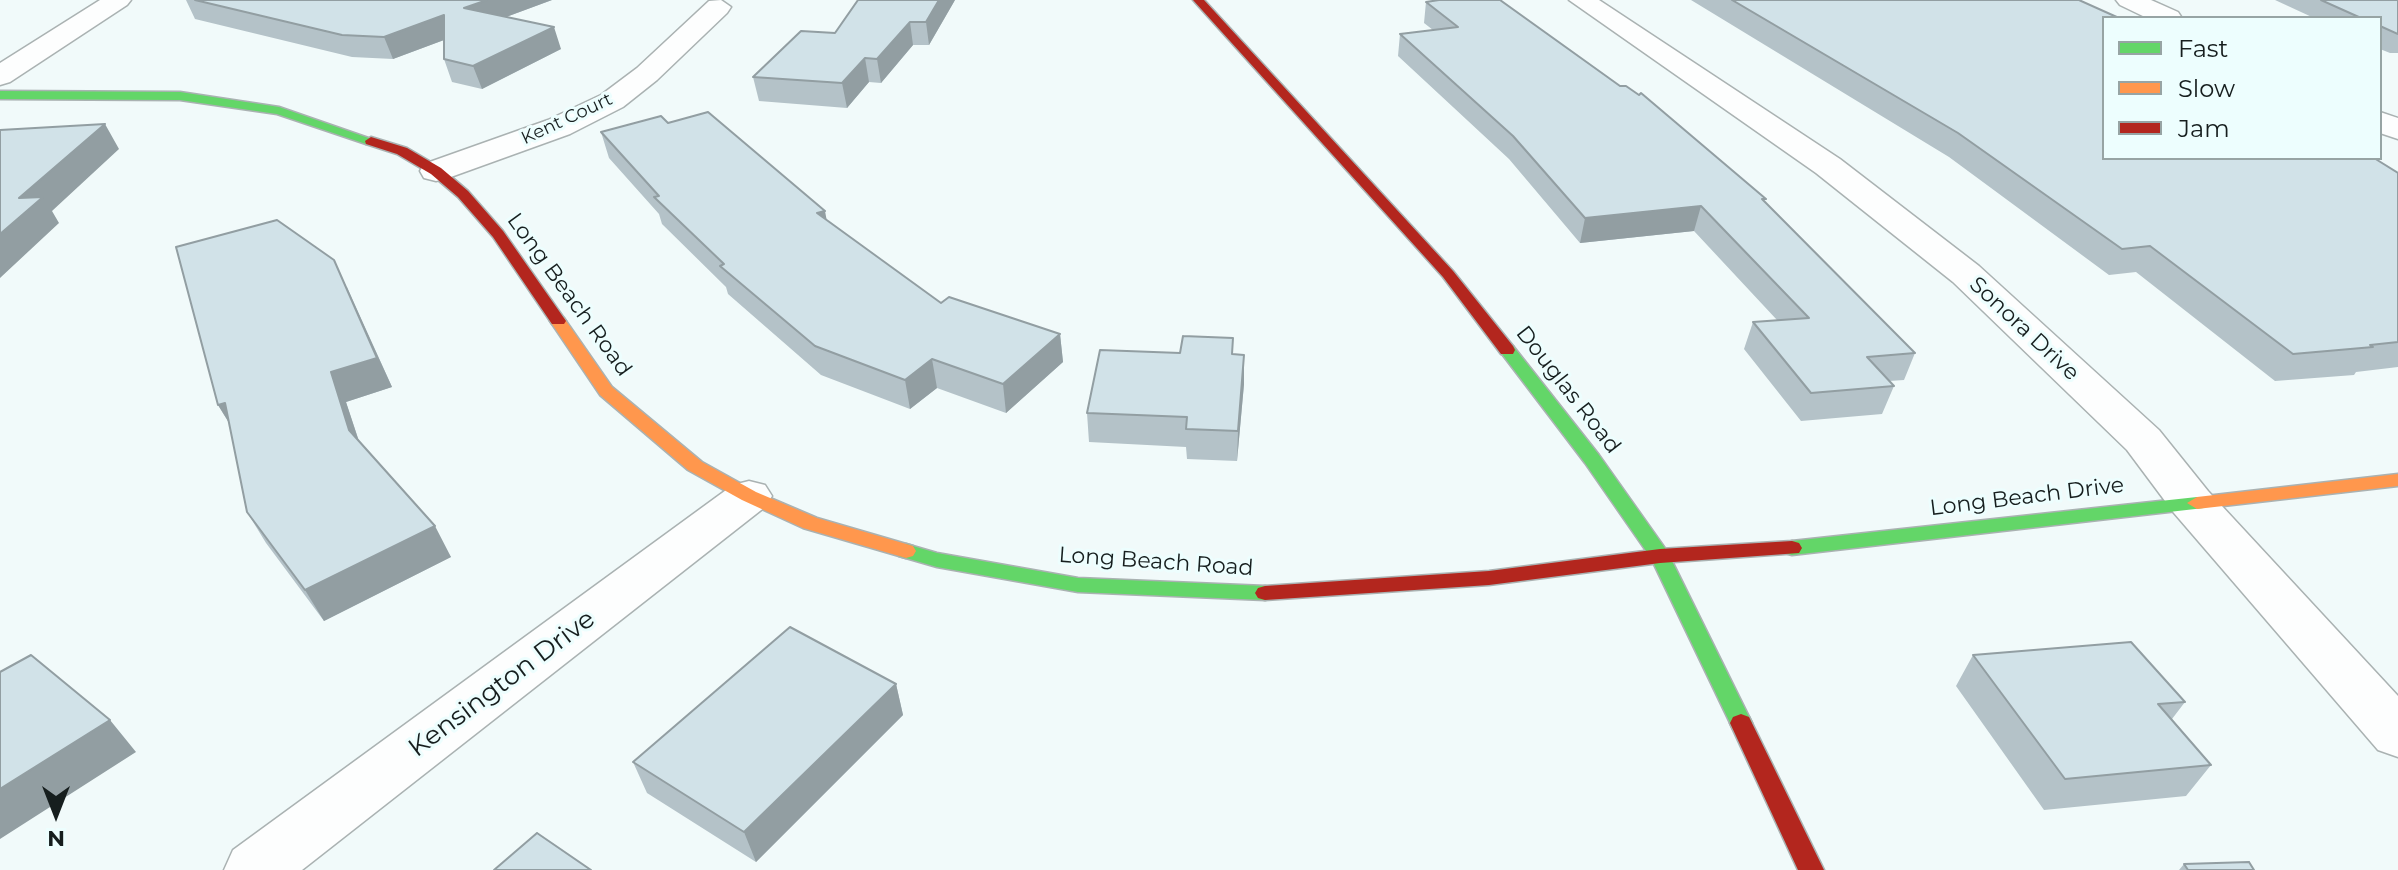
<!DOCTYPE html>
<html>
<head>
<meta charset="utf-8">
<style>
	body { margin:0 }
	#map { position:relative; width:2398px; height:870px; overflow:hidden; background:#f1fafa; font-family:Montserrat,sans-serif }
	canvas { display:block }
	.legend { position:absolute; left:2102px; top:16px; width:280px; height:144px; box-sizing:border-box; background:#edfefe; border:2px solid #97a4a4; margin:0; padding:10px 14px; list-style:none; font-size:24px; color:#161e1e }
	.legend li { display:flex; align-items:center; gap:16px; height:40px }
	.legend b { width:40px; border:2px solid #97a4a4 }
	.north { position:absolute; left:16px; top:774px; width:80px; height:80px; -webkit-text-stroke:6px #edfefe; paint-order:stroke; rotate:180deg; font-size:22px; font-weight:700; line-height:32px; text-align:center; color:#161e1e }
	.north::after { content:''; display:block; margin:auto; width:28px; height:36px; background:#161e1e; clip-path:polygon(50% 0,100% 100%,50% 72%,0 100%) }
</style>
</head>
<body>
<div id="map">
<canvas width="2398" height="870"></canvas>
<ul class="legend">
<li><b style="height:10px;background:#63d668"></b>Fast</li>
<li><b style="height:10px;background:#ff974d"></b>Slow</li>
<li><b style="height:10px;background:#b3261e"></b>Jam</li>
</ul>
<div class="north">N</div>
</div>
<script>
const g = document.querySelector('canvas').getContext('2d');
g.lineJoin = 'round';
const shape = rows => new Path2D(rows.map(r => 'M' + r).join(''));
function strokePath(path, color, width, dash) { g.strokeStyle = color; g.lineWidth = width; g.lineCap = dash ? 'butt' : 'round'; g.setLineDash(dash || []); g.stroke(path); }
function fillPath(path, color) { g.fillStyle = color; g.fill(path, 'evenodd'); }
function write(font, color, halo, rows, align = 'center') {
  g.font = font + ' Montserrat,sans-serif'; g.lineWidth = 6; g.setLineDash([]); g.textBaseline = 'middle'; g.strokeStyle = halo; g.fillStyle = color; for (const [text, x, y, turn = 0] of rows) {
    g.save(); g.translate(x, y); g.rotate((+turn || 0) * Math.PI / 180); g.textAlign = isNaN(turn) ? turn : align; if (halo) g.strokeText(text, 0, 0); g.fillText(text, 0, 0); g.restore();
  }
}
const street = shape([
	[100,0,131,0,127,5,10,82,0,85,0,63,100,0],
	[721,0,731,7,727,13,657,80,623,107,570,134,448,178,436,181,424,178,420,171,424,164,548,120,601,95,637,68,709,1,721,0],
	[1569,0,1599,0,1840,159,1979,266,2159,430,2208,491,2398,696,2398,757,2378,750,2174,513,2127,450,1953,282,1816,173,1569,0],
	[2116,0,2151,0,2178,12,2182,18,2147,18,2120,5,2116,0],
	[2380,112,2398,118,2398,139,2380,133,2380,112],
	[749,481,765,485,772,496,765,507,302,870,224,870,233,850,733,485,749,481]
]);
const fast = shape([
	[0,91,180,92,279,107,377,141,366,144,277,114,180,100,0,99,0,91],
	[1507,345,1513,346,1599,455,1667,551,1752,723,1749,729,1741,732,1733,729,1651,558,1585,463,1499,350,1507,345],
	[2197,497,2204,498,2207,503,2204,508,1792,555,1785,553,1782,548,1785,543,1792,541,2197,497],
	[906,544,937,553,1078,578,1265,586,1272,588,1275,593,1272,598,1265,600,1078,592,937,567,899,556,896,551,899,546,906,544]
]);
const slow = shape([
	[558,316,564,318,612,387,702,462,756,492,817,518,913,546,916,551,913,556,906,558,803,528,742,500,688,470,600,395,550,321,558,316],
	[2398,474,2398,486,2197,509,2187,503,2197,497,2398,474]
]);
const jam = shape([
	[1193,0,1204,0,1453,271,1513,346,1515,350,1513,354,1501,354,1443,277,1193,0],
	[371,137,407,148,441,168,468,191,503,231,566,321,564,324,552,324,493,237,458,197,431,174,397,154,366,144,365,141,371,137],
	[1792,541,1799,543,1802,548,1799,553,1660,563,1489,585,1265,600,1258,598,1255,593,1258,588,1265,586,1489,571,1660,549,1792,541],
	[1741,714,1749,717,1824,870,1798,870,1730,723,1733,717,1741,714]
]);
const wall = shape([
	[186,0,552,0,506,17,561,49,482,89,452,82,444,59,444,40,393,59,352,57,195,19],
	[955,0,929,45,913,45,881,83,869,82,847,108,759,101,753,77,835,33],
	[1691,0,2079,0,2398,173,2398,367,2356,372,2354,375,2275,381,2136,272,2109,275,1949,157],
	[2275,0,2398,0,2398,53,2390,53,2380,49,2380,18,2314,18],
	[1426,2,1765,202,1915,353,1904,380,1889,381,1894,386,1882,414,1801,421,1744,349,1753,322,1777,320,1694,231,1580,243,1509,159,1398,56,1400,34,1433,30,1424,23],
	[668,123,827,220,941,303,1060,334,1063,362,1006,413,937,388,910,409,821,375,728,294,726,287,662,224,659,214,609,158,601,132],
	[347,287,392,387,346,402,359,441,451,557,324,621,266,543,247,512,229,423,218,405],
	[1233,338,1233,354,1244,355,1244,384,1237,461,1187,459,1186,447,1089,442,1087,413,1180,353],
	[1973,655,2185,702,2172,719,2211,765,2186,796,2044,810,1956,686],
	[896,684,903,715,756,862,647,793,633,762],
	[2184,864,2254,870,2179,870]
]);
const shadedWall = shape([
	[487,0,552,0,471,30,464,8],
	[939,0,955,0,929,45,926,22],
	[444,15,452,37,393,59,384,37],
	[910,22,913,45,881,83,877,59],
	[554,27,561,49,482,89,473,66],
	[865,58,869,82,847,108,842,83],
	[105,124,119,149,52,211,59,223,0,278,0,234,19,198],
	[1701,206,1694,231,1580,243,1585,218],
	[825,211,830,238,817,213],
	[334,260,392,387,346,402,365,460,349,430,331,372],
	[1060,334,1063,362,1006,413,1003,384],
	[1244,355,1244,384,1237,461,1238,431],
	[932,359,937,388,910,409,905,380],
	[225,403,236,434,218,405],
	[435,526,451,557,324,621,305,590],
	[896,684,903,715,756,862,744,832],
	[110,720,136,752,0,839,0,789]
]);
const building = shape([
	[195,0,487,0,464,8,554,27,473,66,444,59,444,15,384,37,342,35,195,0],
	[858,0,939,0,926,22,910,22,877,59,865,58,842,83,753,77,801,31,835,33,858,0],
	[1439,0,1500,0,1620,86,1626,86,1639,95,1641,93,1766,199,1762,199,1915,353,1867,357,1894,386,1811,393,1753,322,1809,318,1701,206,1585,218,1513,136,1400,34,1458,27,1426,2,1439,0],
	[1732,0,2079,0,2119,18,2104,18,2104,158,2374,158,2398,173,2398,342,2370,345,2373,347,2293,354,2150,246,2122,249,1958,133,1732,0],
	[2321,0,2398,0,2398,34,2380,26,2380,18,2361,18,2321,0],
	[708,112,825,211,817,213,941,303,949,297,1060,334,1003,384,932,359,905,380,815,346,720,266,724,264,654,197,659,196,601,132,661,116,668,123,708,112],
	[105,124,19,198,43,197,0,234,0,130,105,124],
	[277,220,334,260,377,358,331,372,349,430,435,526,305,590,247,512,225,403,218,405,176,247,277,220],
	[1183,336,1233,338,1232,354,1244,355,1238,431,1186,429,1187,417,1087,413,1100,350,1180,353,1183,336],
	[790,627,896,684,744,832,633,762,790,627],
	[2131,642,2185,702,2158,704,2211,765,2065,779,1973,655,2131,642],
	[31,655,110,720,0,789,0,672,31,655],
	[537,833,591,870,494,870,537,833],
	[2249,862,2254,870,2188,870,2184,864,2249,862]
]);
const farStreetnames = [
	["Kent Court",567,119,-25]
];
const streetNames = [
	["Long Beach Road",569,295,54],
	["Sonora Drive",2024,329,43],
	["Douglas Road",1568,390,52],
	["Long Beach Drive",2027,497,-7],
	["Long Beach Road",1156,562,4]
];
const nearStreetnames = [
	["Kensington Drive",502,684,-37]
];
strokePath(street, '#aab2b2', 3);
strokePath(fast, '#aab2b2', 3);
strokePath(slow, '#aab2b2', 3);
strokePath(jam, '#aab2b2', 3);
fillPath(street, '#fdfefe');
fillPath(fast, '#63d668');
fillPath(slow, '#ff974d');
fillPath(jam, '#b3261e');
fillPath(wall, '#b4c2c8');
fillPath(shadedWall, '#929ea2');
fillPath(building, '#d1e2e8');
strokePath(building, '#929ea2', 2);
write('18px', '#161e1e', '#edfefe', farStreetnames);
write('22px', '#161e1e', '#edfefe', streetNames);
write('26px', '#161e1e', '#edfefe', nearStreetnames);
</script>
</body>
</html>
